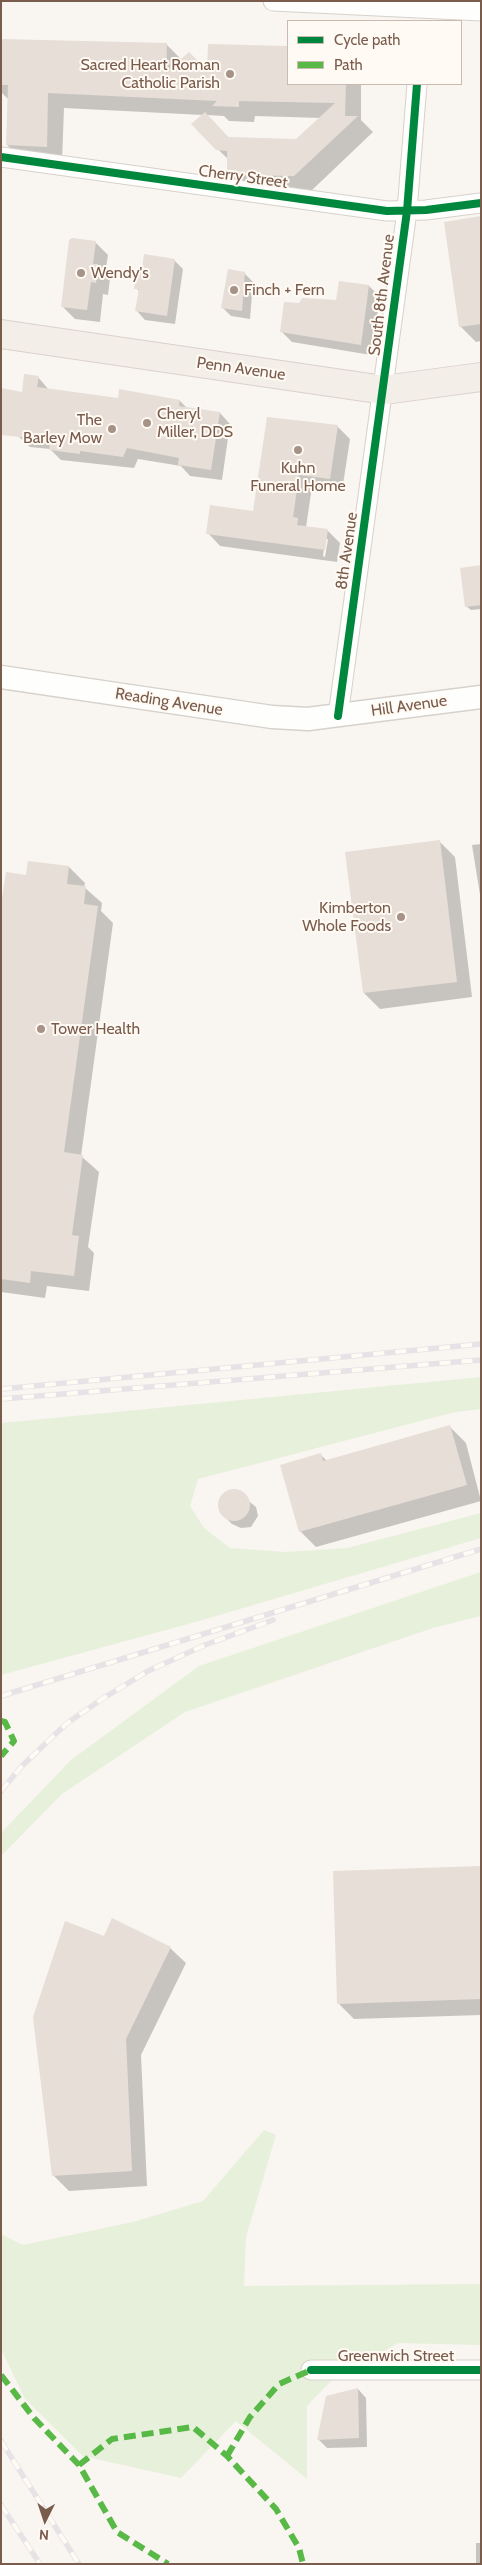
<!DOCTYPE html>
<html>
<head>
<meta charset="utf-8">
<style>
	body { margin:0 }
	#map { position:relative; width:482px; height:2565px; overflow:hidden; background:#f9f5f0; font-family:Cabin,sans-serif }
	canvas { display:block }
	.frame { position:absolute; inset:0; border:2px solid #7a5c4d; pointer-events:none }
	.legend { position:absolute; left:287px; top:20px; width:175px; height:65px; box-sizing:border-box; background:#fffaf3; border:1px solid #cabbb1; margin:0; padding:6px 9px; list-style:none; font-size:15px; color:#7a5c4d }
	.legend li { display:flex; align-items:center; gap:10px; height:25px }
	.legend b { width:25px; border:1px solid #cabbb1 }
	.north { position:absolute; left:20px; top:2495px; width:50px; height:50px; -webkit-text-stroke:4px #fffaf3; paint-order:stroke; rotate:184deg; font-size:14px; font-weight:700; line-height:20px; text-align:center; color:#7a5c4d }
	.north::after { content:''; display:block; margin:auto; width:18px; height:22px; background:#7a5c4d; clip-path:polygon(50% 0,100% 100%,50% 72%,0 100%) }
</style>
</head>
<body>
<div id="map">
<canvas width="482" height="2565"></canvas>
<div class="frame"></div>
<ul class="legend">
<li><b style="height:6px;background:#00873e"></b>Cycle path</li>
<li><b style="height:6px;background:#58b947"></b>Path</li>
</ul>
<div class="north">N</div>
</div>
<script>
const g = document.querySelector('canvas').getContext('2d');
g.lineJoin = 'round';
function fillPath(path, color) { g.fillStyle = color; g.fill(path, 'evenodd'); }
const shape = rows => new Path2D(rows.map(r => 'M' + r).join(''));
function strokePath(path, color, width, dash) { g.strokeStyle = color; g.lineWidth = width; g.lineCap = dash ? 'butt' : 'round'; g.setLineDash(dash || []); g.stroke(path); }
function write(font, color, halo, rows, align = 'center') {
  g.font = font + ' Cabin,sans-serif'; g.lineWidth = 4; g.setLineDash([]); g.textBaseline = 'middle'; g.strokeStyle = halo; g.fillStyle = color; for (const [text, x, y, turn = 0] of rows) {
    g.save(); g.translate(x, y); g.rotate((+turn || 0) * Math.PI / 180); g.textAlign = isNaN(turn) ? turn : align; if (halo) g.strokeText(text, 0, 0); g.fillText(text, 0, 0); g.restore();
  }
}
const green = shape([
	[481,1377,481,1409,455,1412,198,1479,190,1506,204,1528,230,1548,286,1552,347,1548,481,1513,481,1538,199,1621,1,1675,1,1423],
	[481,1572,481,1616,433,1628,185,1712,62,1794,1,1856,1,1833,71,1760,199,1666],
	[264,2130,276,2135,246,2237,244,2286,481,2284,481,2345,398,2343,331,2381,307,2406,307,2479,236,2421,181,2478,83,2456,25,2399,1,2349,1,2234,23,2245,133,2222,203,2201]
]);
const shadow = shape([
	[1,40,166,44,182,60,208,73,209,45,288,47,288,84,361,84,361,120,373,132,310,192,244,190,228,174,229,160,193,125,203,115,64,108,62,162,23,161,7,145,9,100,1,92],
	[207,115,224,116,229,121,254,122,255,116,321,118,297,140,229,138],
	[481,218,481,341,476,342,460,326],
	[95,242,108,255,105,274,110,278,108,295,103,294,100,322,75,319,62,306],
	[174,260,183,269,175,324,145,320,137,311,140,292,136,288,143,271],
	[244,273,253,282,250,319,231,316,222,307],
	[340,282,369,286,380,297,371,355,292,342,281,331,337,302],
	[38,377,49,390,119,399,120,390,180,401,187,408,220,413,230,424,222,480,190,476,181,466,138,459,134,468,61,460,50,449,30,447,18,436,23,393],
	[337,426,350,439,342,491,312,487,306,527,328,531,340,543,337,562,220,546,208,533,254,513],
	[325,539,328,539,325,557,323,556],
	[481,567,481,609,471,610,466,606],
	[440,842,455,857,472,997,380,1009,364,993],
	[481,844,481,901,472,845],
	[69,867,85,883,84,887,102,903,101,911,113,923,81,1156,99,1172,88,1247,94,1253,89,1291,47,1286,45,1298,1,1292,1,913,28,876],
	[450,1427,466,1443,481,1501,316,1547,300,1531,321,1455,327,1461],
	[235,1490,256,1507,258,1516,251,1527,241,1528,232,1524,223,1515,219,1506,226,1493],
	[481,1867,481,2015,354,2019,338,2003],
	[104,1938,170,1948,186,1963,141,2055,147,2186,69,2191,53,2175],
	[358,2389,366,2398,367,2447,327,2448,319,2440],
	[476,2543,481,2543,481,2564,476,2564]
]);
const building = shape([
	[1,39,167,43,166,73,189,52,207,70,208,44,288,46,288,84,346,84,345,116,358,116,294,176,227,175,227,151,216,150,191,124,205,112,228,137,296,139,335,103,239,101,239,107,212,106,217,101,48,93,47,147,6,145,8,85,1,85],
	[481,216,481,324,459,327,444,222],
	[72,238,96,241,93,264,98,264,96,283,91,282,87,310,61,307,69,240],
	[144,254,175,259,167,316,135,311,139,289,134,289,137,269,142,270],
	[228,269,245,272,242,311,221,308],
	[339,281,369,285,361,345,280,332,284,302,299,303,302,298,336,300],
	[24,374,39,376,37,387,118,398,119,389,180,400,179,406,220,412,211,470,178,465,179,458,127,448,123,457,80,451,80,454,49,450,50,440,1,435,1,388,22,392],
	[267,417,338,425,330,479,299,475,293,517,298,518,297,525,328,529,325,550,206,534,210,505,253,511],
	[481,565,481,605,465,607,460,568],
	[440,840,457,982,363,993,345,852],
	[28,861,69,866,67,884,86,886,84,904,98,906,64,1152,83,1155,72,1235,79,1236,74,1276,31,1271,30,1283,1,1279,1,904,6,872,26,875],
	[450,1425,467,1485,299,1532,280,1465,321,1453,323,1461],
	'218 1505a16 16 0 1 1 32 0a16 16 0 1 1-32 0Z',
	[481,1866,481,1999,337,2004,333,1871],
	[112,1918,171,1947,126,2039,132,2171,52,2176,33,2017,65,1921,104,1936],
	[358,2388,359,2438,317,2440,326,2396]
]);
const minor = shape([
	[273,1,481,11],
	[1,157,387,211,426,210,481,203],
	[338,716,407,211,417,84],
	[311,2370,481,2370]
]);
const tertiary = shape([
	[1,677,272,717,308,719,481,697]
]);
const primary = shape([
	[1,334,384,390,481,377]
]);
const rail = shape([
	[1,1389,481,1344],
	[1,1399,481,1360],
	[1,1696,481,1549],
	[1,1791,22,1766,66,1724,102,1699,148,1671,205,1645,273,1620],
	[1,2441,79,2564],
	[1,2505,40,2564]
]);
const quiet = shape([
	[1,1721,5,1722,14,1741,1,1756],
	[1,2375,34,2418,79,2465,117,2532,168,2564],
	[227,2456,250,2417,279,2384,311,2370],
	[79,2465,112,2439,193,2427,227,2456,276,2509,299,2548,303,2564]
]);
const cycleway = shape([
	[1,157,387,211,426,210,481,203],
	[338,716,407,211,417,84],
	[311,2370,481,2370]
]);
const markers = [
	[230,74,5,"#a69286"],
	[81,273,5,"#a69286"],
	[234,290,5,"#a69286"],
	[147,423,5,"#a69286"],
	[112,429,5,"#a69286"],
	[298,450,5,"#a69286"],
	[401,917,5,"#a69286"],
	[41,1029,5,"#a69286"]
];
const poiNames = [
	["Sacred Heart Roman",220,65,"right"],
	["Catholic Parish",220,83,"right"],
	["Wendy's",91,273],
	["Finch + Fern",244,290],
	["Cheryl",157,414],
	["Miller, DDS",157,432],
	["The",102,420,"right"],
	["Barley Mow",102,438,"right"],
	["Kuhn",298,468,"center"],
	["Funeral Home",298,486,"center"],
	["Kimberton",391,908,"right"],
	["Whole Foods",391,926,"right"],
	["Tower Health",51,1029]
];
const streetNames = [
	["Cherry Street",243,177,8],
	["South 8th Avenue",382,295,-83],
	["Penn Avenue",241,369,8],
	["8th Avenue",347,551,-82],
	["Reading Avenue",169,702,9],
	["Hill Avenue",409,706,-8],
	["Greenwich Street",396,2356]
];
fillPath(green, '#e7f0db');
fillPath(shadow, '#0003');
fillPath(building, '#e6ded7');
strokePath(minor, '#d7d1cb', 21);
strokePath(tertiary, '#d7d1cb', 25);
strokePath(primary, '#dad1cc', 30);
strokePath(minor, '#fefefd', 19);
strokePath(tertiary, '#fefefd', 22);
strokePath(primary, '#f3eee8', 28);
strokePath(rail, '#e6e3e7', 5.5);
strokePath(rail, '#fffaf3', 4, [11]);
strokePath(quiet, '#58b947', 6, [12, 6]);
strokePath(cycleway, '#00873e', 8);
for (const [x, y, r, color] of markers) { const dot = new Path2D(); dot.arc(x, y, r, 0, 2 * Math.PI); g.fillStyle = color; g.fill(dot); strokePath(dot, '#fffaf3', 2); }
write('16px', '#7a5c4d', '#fffaf3', poiNames, 'left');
write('16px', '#7a5c4d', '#fffaf3', streetNames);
</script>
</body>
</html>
